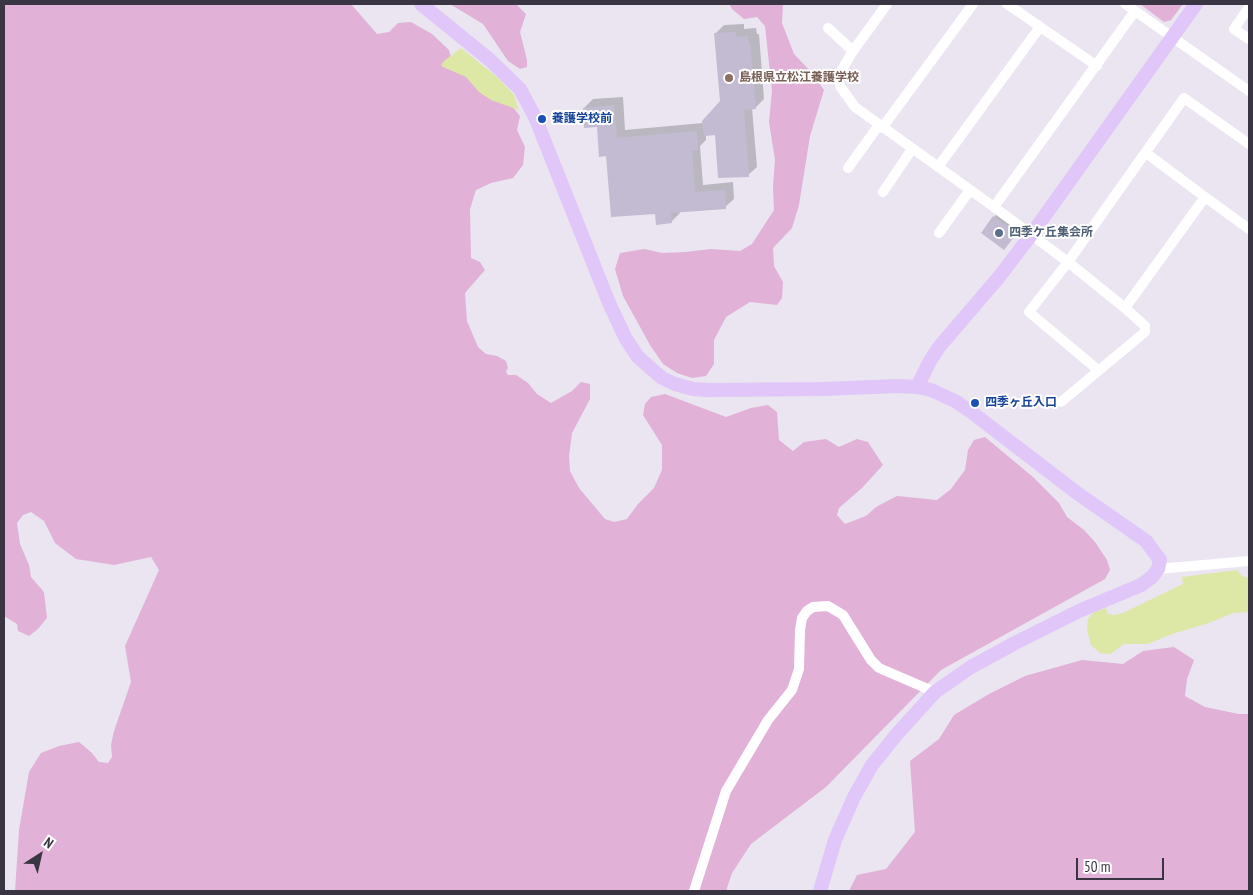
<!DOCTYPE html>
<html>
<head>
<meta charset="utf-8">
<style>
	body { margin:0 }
	#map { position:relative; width:1253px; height:895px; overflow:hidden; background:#eae5f0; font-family:"PT Sans Narrow",sans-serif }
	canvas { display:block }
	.frame { position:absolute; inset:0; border:5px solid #3a3542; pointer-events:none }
	.north { position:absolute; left:15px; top:830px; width:50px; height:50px; -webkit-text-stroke:4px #fff; paint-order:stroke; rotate:35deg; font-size:14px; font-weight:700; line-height:20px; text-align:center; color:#3a3542 }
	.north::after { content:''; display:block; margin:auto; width:18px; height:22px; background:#3a3542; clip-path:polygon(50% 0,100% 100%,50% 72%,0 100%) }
	.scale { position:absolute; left:1076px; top:858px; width:88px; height:22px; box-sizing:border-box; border:2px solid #3a3542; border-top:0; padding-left:6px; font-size:15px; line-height:18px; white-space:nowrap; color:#3a3542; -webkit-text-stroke:4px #fff; paint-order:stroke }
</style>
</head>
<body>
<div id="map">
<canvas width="1253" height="895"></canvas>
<div class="frame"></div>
<div class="north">N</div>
<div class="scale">50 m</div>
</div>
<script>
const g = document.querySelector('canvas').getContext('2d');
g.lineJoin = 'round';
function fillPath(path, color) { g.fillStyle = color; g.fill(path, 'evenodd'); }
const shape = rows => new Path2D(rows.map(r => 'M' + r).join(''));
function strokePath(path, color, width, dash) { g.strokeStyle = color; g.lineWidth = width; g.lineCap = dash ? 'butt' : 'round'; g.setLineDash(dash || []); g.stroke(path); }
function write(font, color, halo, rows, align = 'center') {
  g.font = font + ' "PT Sans Narrow","Noto Sans JP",sans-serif'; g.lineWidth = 4; g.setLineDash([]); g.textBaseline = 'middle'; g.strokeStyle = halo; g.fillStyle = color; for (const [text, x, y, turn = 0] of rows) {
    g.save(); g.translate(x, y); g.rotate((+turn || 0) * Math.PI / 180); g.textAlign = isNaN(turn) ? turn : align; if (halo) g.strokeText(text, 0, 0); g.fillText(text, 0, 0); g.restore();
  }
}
const green = shape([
	[4,4,351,4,377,34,389,32,398,23,411,22,432,34,449,50,453,64,508,101,520,116,517,130,525,147,523,165,513,178,491,183,476,190,470,209,471,258,480,262,485,270,465,293,467,321,478,347,486,354,497,356,506,361,508,368,506,372,508,375,516,375,528,383,537,394,551,403,572,391,581,382,590,384,590,399,572,433,569,456,570,471,579,488,605,519,614,522,627,519,638,504,654,488,662,470,662,445,643,415,645,404,651,397,665,394,726,417,751,408,768,405,777,412,779,440,793,451,804,442,826,439,839,447,857,439,868,442,883,465,862,488,839,508,837,515,845,524,866,516,876,507,897,496,937,500,951,489,965,470,968,450,974,440,985,437,1033,477,1059,503,1067,517,1084,530,1095,542,1107,560,1110,570,1105,579,941,670,826,787,751,844,732,873,726,891,15,891,19,830,29,772,41,753,59,746,79,742,92,753,99,762,108,763,112,757,111,745,114,731,131,682,125,646,159,570,151,557,114,565,76,559,55,543,44,521,31,512,23,515,17,523,20,544,29,565,31,577,44,592,47,618,38,629,29,636,18,631,17,624,4,616],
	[450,4,516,4,526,14,520,32,527,60,527,67,520,69,508,61,483,24],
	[729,4,783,4,782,23,794,54,812,73,824,90,810,136,799,205,792,228,773,248,774,266,783,282,782,298,777,305,750,302,726,317,714,340,714,364,706,376,692,378,677,373,663,364,650,345,623,296,615,269,620,253,644,249,662,253,685,252,711,249,740,251,752,244,774,210,773,186,775,160,769,122,772,91,765,26,757,17,744,19,732,9],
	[1140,4,1183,4,1171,20,1164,22],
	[1174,647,1194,660,1187,679,1185,696,1205,707,1239,714,1249,714,1249,891,849,891,857,875,886,869,915,832,910,761,939,739,954,715,989,694,1025,676,1082,660,1123,664,1143,651]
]);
const water = shape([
	[461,48,498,78,514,95,519,110,491,100,479,92,466,77,443,67,441,65,444,61],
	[1237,570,1242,576,1249,578,1249,612,1233,613,1209,623,1172,634,1148,644,1124,644,1110,654,1100,653,1091,645,1087,630,1088,619,1094,612,1106,608,1108,614,1115,615,1123,613,1183,584,1182,577]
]);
const shadow = shape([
	[744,24,744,29,756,28,757,34,759,34,764,99,755,108,752,108,757,167,748,175,716,134,706,135,706,140,700,146,703,185,733,182,734,199,725,207,679,211,680,213,671,222,656,212,598,126,584,108,593,99,623,97,625,130,703,123,721,101,715,34,724,25],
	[1002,209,1024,225,1004,249,994,217]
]);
const building = shape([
	[736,32,736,37,748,36,748,42,750,42,756,109,744,110,749,177,718,178,715,135,704,136,702,121,720,101,714,33],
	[614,105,617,138,697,131,698,150,692,151,695,192,725,190,726,209,671,213,672,223,656,225,655,214,611,217,606,156,599,157,597,127,584,128,583,108],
	[993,216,1017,233,1004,250,981,233]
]);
const street = shape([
	[887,4,853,51,838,76,840,86,855,107,994,207,1068,262,1125,308,1205,197,1249,229],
	[1007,4,1097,66],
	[1125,4,1249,91],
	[1249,7,1234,29,1249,39],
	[828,28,853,51],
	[882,128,973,4],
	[1146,153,1205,197],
	[938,167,1040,27],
	[848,168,879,125],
	[883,192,912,149],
	[994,207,1135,11],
	[939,233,970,190],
	[1098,370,1029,312,1068,262,1184,98,1249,144],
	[1061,402,1145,332,1145,326,1125,308],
	[1158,569,1249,561],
	[694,891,726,791,768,720,792,690,799,669,800,630,802,618,807,611,813,607,828,606,843,615,871,660,879,668,935,692]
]);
const secondary = shape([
	[421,4,490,60,520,89,535,117,609,303,626,339,638,357,662,378,675,384,693,389,707,390,823,389,898,386,917,387,931,390,955,401,970,411,1077,493,1146,541,1160,560,1158,569,1152,577,1141,585,1079,611,1015,643,971,667,935,692,897,734,872,765,854,797,835,840,820,891],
	[917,387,930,361,939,347,999,277,1031,235,1196,4]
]);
const markers = [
	[729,78,5,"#8d6e63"],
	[542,119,5,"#1a4fb4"],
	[999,233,5,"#5c6f8a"],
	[975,403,5,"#1a4fb4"]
];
const educationNames = [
	["島根県立松江養護学校",739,78]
];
const transitNames = [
	["養護学校前",552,119],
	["四季ヶ丘入口",985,403]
];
const serviceNames = [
	["四季ケ丘集会所",1009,233]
];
fillPath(green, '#e1b1d7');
fillPath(water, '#dde8a6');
fillPath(shadow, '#0003');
fillPath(building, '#c3bbd1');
strokePath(street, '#fff', 10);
strokePath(secondary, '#e0c6f9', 14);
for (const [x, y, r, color] of markers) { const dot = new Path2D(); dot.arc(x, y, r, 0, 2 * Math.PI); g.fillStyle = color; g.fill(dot); strokePath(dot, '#fff', 2); }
write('bold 12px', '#785e54', '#fff', educationNames, 'left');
write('bold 12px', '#164399', '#fff', transitNames, 'left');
write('bold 12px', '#4e5e75', '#fff', serviceNames, 'left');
</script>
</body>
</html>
